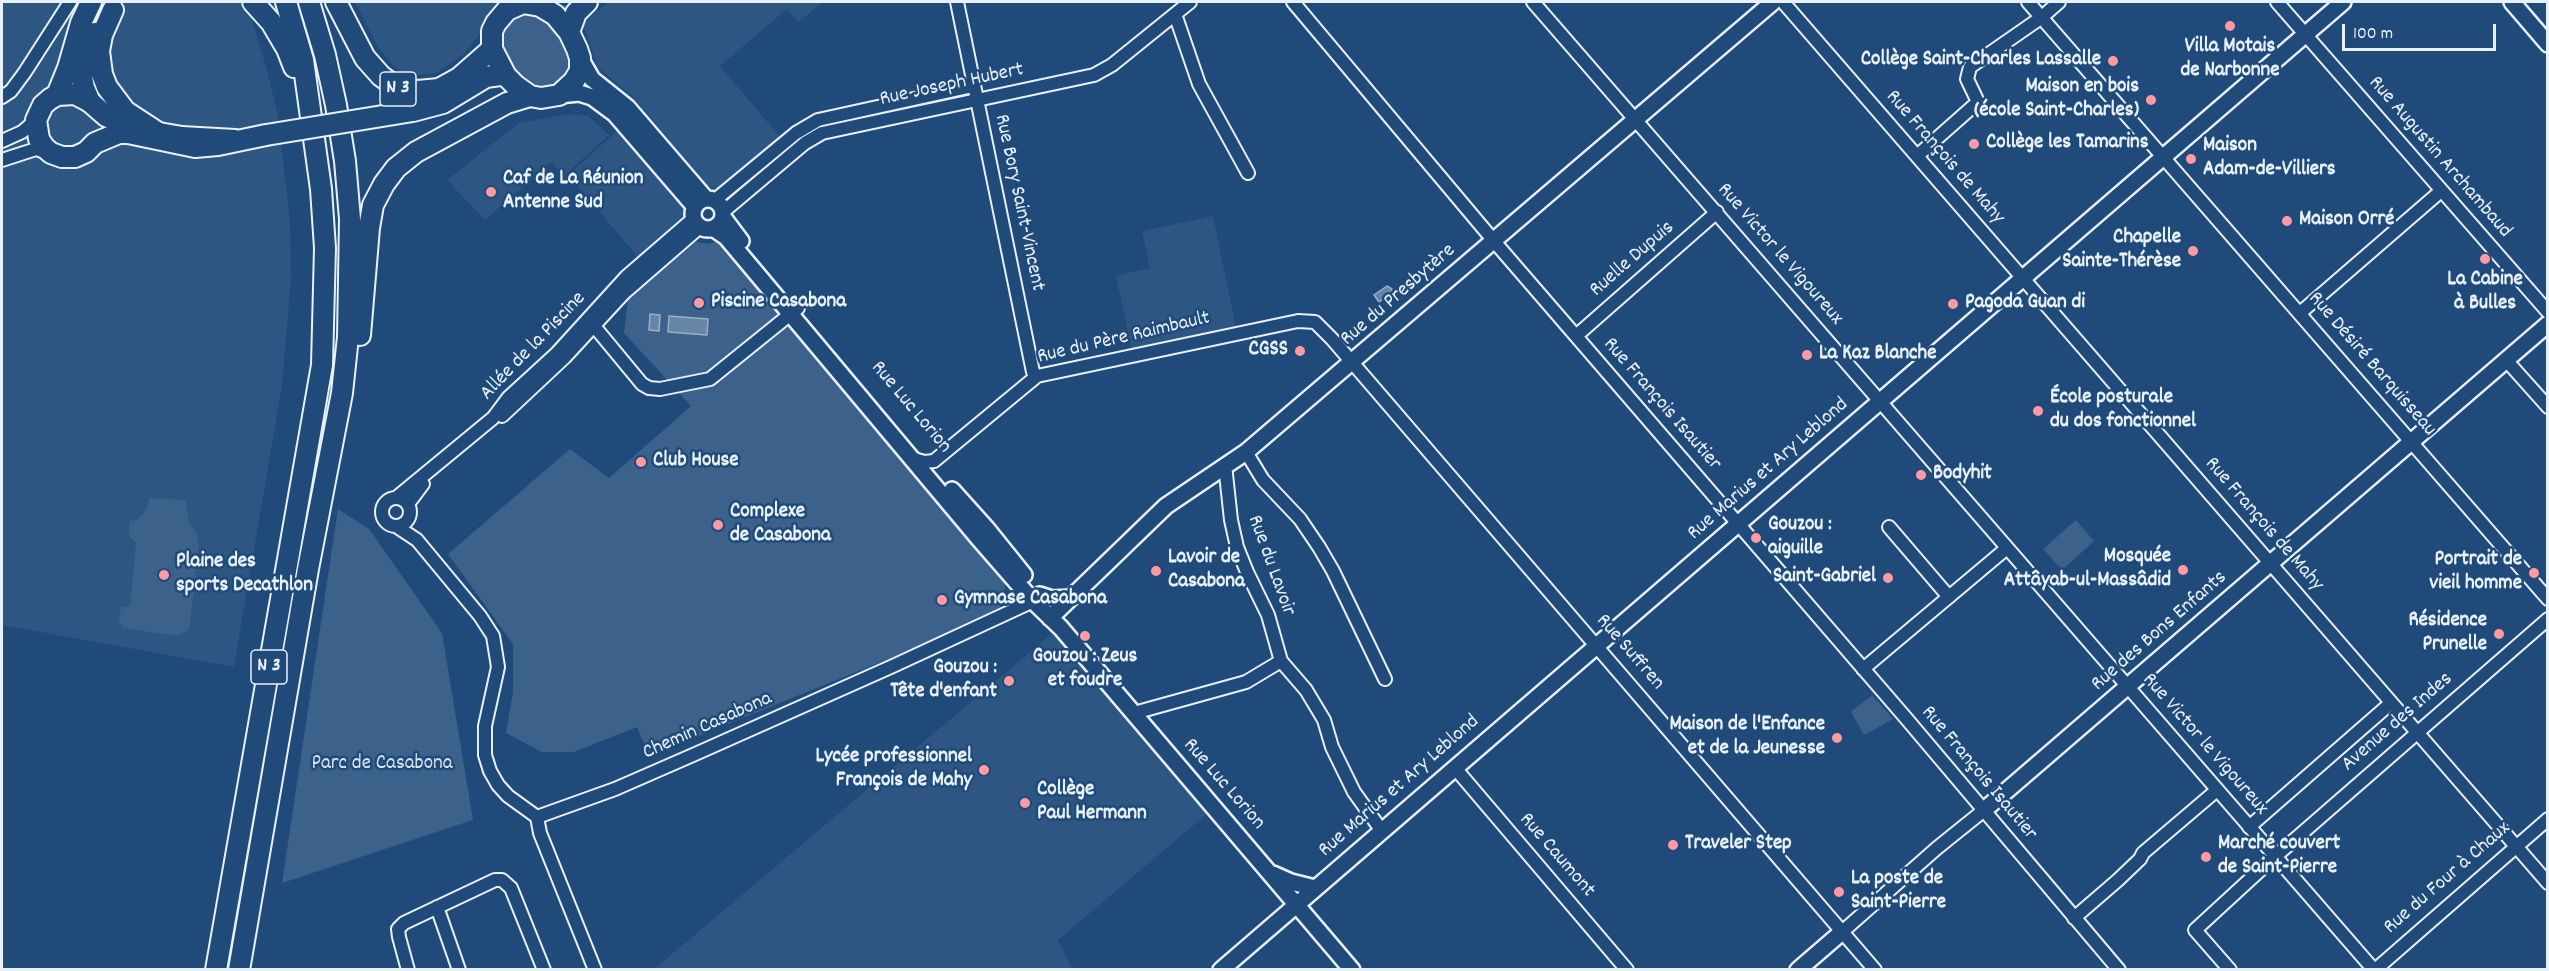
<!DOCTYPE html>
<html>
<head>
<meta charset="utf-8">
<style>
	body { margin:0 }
	#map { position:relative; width:2549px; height:971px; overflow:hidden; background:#1f4a7a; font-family:Dekko,sans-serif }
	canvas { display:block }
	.frame { position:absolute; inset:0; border:3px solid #e8f1f8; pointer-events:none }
	.scale { position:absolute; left:2342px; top:24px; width:154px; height:27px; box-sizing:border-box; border:3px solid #e8f1f8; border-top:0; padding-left:8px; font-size:18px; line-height:21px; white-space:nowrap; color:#e8f1f8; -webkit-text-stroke:4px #1f4a7a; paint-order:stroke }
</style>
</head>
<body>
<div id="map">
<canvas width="2549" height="971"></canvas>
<div class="frame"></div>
<div class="scale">100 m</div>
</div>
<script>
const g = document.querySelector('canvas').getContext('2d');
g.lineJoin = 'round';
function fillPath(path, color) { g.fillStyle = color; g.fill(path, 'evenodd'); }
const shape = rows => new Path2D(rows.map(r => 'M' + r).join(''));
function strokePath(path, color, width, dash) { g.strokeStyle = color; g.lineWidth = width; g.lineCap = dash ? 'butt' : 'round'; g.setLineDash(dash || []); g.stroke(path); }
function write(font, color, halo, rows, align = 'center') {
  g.font = font + ' Dekko,sans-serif'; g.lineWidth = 5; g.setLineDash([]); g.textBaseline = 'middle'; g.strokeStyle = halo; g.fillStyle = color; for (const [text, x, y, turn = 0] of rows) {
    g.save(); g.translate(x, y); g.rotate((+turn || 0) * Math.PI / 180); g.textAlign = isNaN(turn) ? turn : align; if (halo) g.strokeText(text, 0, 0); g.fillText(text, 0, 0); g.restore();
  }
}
const built = shape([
	[2,2,246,2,247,4,267,70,278,116,290,222,291,278,282,385,234,667,2,625],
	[355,2,504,2,464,54,436,73,418,75,405,74,392,64,379,49],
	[609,2,823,2,798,22,787,9,720,66,781,138,720,189,709,187,633,97,597,67,584,26,588,18],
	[568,114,588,116,609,135,564,176,551,162,485,220,447,180,519,123],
	[618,130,684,206,683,215,675,226,638,257,568,175],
	[1213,216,1236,328,1132,350,1116,276,1150,268,1142,231],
	[1055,631,1208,813,1058,940,1072,969,653,970]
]);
const green = shape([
	[522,10,549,15,572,50,573,69,564,82,540,92,521,82,502,52,500,38,502,27],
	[718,241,1006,582,1001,607,913,649,649,756,637,727,574,752,542,752,506,733,513,692,513,644,448,554,570,449,609,478,691,406,624,333,628,297,696,242,708,244],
	[149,498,185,500,190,525,196,532,199,544,189,630,177,636,124,628,119,622,121,607,130,606,136,543,129,536,130,521,137,520,142,515,148,506],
	[338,509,369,529,442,633,473,820,282,883],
	[2076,520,2094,541,2062,570,2043,549],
	[1872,695,1893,719,1864,735,1851,712]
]);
const water = shape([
	[1387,286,1392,289,1390,294,1379,302,1374,295,1387,286],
	[650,314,660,315,659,331,649,330,650,314],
	[669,316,708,319,707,335,668,332,669,316]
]);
const minor = shape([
	[957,2,1033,372,1037,376],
	[1293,2,1499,247,1905,717,2119,970],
	[1533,2,2374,970],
	[1783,2,2548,883],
	[2028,2,2548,599],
	[2277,2,2548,312],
	[1175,14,1199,84,1248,173],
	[2,97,11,91,25,72,70,2],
	[2,141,22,132,36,120],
	[1917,156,1978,102,1967,79,1970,67,2042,17,2059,2],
	[2,160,36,149,49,153],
	[715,200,796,133,818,120,973,86],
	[723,212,805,143,822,133,1094,75,1112,65,1190,2],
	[2300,313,2441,191],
	[593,319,594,326,642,384,649,388,660,389,710,379,798,308],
	[1576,336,1717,212],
	[2506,360,2548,407],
	[502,416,565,357,624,293,700,227],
	[1246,452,1263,480,1300,519,1319,547,1333,571,1385,679],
	[914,459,924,462,934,461,1037,376,1298,321,1315,322,1332,339,1875,970],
	[1225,465,1231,520,1237,547,1247,572,1268,615,1281,661,1306,690,1324,720,1332,747,1354,792,1382,831],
	'382 512a14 14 0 1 1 28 0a14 14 0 1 1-28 0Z',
	[396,498,493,418,508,398,556,354,627,276,694,218],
	[408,504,423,484],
	[396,526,417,540,480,616,493,636,498,667,485,726,485,755,490,771,498,785,508,796,537,817],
	[1889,527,1949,597],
	[1863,669,2007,548],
	[1134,713,1246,682,1281,661],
	[1455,768,1627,970],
	[537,817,615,789,693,755,893,666,1029,603,1038,597],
	[537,817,540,833,595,970],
	[2249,827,2391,703],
	[437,907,459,970],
	[2074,918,2118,880,2140,859,2143,853,2217,790],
	[1842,932,1937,848,1983,811],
	[408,970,399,937,398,929,404,923,495,880,502,880,511,888,544,970],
	[2230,970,2195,930,2270,861,2548,619],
	[2375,970,2548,819]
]);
const tertiary = shape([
	[2512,2,2548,44],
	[580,58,592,79,627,107,706,199],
	[559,95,579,93,592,97,615,114,695,207],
	'693 214a15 15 0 1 1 30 0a15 15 0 1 1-30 0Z',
	[723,217,741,241],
	[713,228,726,237,979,539,1033,601,1061,628,1352,970],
	[952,490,987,529,1024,575],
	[1040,595,1052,599,1071,598],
	[1050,618,1166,506,1246,452,1773,2],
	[1983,811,2548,324],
	[1273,874,1291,882,1315,888],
	[1221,970,2343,2],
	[1798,970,1842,932]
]);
const primary = shape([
	[523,3,540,6,555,15,569,32,577,49,580,58,580,71,574,81,559,95,541,98,530,96,516,86,506,76,492,49,492,31,496,23,507,10,523,3],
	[569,32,576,13,587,2],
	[413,111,443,103,486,77,500,75,506,76],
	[235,140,182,137,136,129,106,116,90,102,75,94,57,95,50,99,43,105,36,120,39,139,44,147,51,153,62,157,75,157,86,152,95,143,119,133,128,133,195,147,218,145,266,135]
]);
const trunk = shape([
	[253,2,271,22,287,49,294,67],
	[336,2,365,58,381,76,399,89,418,91,439,89,459,78,492,49],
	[113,10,102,35,99,51,102,74,107,87,125,111,157,132],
	[57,95,68,68,81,23,91,2],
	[90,102,84,88,82,77,87,52,95,33],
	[360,335,369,228,373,205,384,184,396,168,416,152,507,103,530,96],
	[216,970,322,365,325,248,321,189,303,60,286,2],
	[239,970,308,569,342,393,348,337,350,219,345,161,336,105,325,55,309,2]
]);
const primaryBridge = shape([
	[266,135,413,111]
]);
const markers = [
	[2230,26,6,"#ff9aa2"],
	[2113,61,6,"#ff9aa2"],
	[2151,100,6,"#ff9aa2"],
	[1974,144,6,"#ff9aa2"],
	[2191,159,6,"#ff9aa2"],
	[491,192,6,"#ff9aa2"],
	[2287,221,6,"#ff9aa2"],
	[2193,251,6,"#ff9aa2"],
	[2485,259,6,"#ff9aa2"],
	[699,303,6,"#ff9aa2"],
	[1953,304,6,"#ff9aa2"],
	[1300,351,6,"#ff9aa2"],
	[1807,355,6,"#ff9aa2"],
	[2038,411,6,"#ff9aa2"],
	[641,462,6,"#ff9aa2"],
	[1921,475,6,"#ff9aa2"],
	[718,525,6,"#ff9aa2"],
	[1756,538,6,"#ff9aa2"],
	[2183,570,6,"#ff9aa2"],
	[1156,571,6,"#ff9aa2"],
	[2534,573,6,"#ff9aa2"],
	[164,575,6,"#ff9aa2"],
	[1888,578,6,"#ff9aa2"],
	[942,600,6,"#ff9aa2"],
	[2499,634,6,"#ff9aa2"],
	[1085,636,6,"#ff9aa2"],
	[1009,681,6,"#ff9aa2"],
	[1837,738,6,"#ff9aa2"],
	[984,770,6,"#ff9aa2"],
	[1025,803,6,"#ff9aa2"],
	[1673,845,6,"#ff9aa2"],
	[2206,857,6,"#ff9aa2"],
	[1839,892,6,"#ff9aa2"]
];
const shields = [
	[398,89,36],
	[269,667,36]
];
const shieldNames = [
	["N 3",398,89],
	["N 3",269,667]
];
const poiNames = [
	["Villa Motais",2230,48,"center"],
	["de Narbonne",2230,72,"center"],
	["Collège Saint-Charles Lassalle",2101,61,"right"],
	["Maison en bois",2139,88,"right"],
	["(école Saint-Charles)",2139,112,"right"],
	["Collège les Tamarins",1986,144],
	["Maison",2203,147],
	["Adam-de-Villiers",2203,171],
	["Caf de La Réunion",503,180],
	["Antenne Sud",503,204],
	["Maison Orré",2299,221],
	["Chapelle",2181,239,"right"],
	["Sainte-Thérèse",2181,263,"right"],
	["La Cabine",2485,281,"center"],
	["à Bulles",2485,305,"center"],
	["Piscine Casabona",711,303],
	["Pagoda Guan di",1965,304],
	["CGSS",1288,351,"right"],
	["La Kaz Blanche",1819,355],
	["École posturale",2050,399],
	["du dos fonctionnel",2050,423],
	["Club House",653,462],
	["Bodyhit",1933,475],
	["Complexe",730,513],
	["de Casabona",730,537],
	["Gouzou :",1768,526],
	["aiguille",1768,550],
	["Mosquée",2171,558,"right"],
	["Attâyab-ul-Massâdid",2171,582,"right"],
	["Lavoir de",1168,559],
	["Casabona",1168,583],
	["Portrait de",2522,561,"right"],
	["vieil homme",2522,585,"right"],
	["Plaine des",176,563],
	["sports Decathlon",176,587],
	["Saint-Gabriel",1876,578,"right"],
	["Gymnase Casabona",954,600],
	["Résidence",2487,622,"right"],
	["Prunelle",2487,646,"right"],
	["Gouzou : Zeus",1085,658,"center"],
	["et foudre",1085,682,"center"],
	["Gouzou :",997,669,"right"],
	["Tête d'enfant",997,693,"right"],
	["Maison de l'Enfance",1825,726,"right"],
	["et de la Jeunesse",1825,750,"right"],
	["Lycée professionnel",972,758,"right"],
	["François de Mahy",972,782,"right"],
	["Collège",1037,791],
	["Paul Hermann",1037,815],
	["Traveler Step",1685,845],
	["Marché couvert",2218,845],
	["de Saint-Pierre",2218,869],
	["La poste de",1851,880],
	["Saint-Pierre",1851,904]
];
const streetNames = [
	["Rue Joseph Hubert",952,86,-12],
	["Rue François de Mahy",1944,158,49],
	["Rue Augustin Archambaud",2439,158,49],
	["Rue Bory Saint-Vincent",1018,203,78],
	["Rue Victor le Vigoureux",1779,255,49],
	["Ruelle Dupuis",1633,260,-41],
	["Rue du Presbytère",1399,296,-41],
	["Rue du Père Raimbault",1124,339,-13],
	["Allée de la Piscine",534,347,-46],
	["Rue Désiré Barquisseau",2371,365,49],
	["Rue François Isautier",1661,405,49],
	["Rue Luc Lorion",910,408,50],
	["Rue Marius et Ary Leblond",1769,470,-41],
	["Rue François de Mahy",2263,525,49],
	["Rue du Lavoir",1270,566,70],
	["Rue des Bons Enfants",2160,632,-41],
	["Rue Suffren",1629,653,49],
	["Avenue des Indes",2398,723,-41],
	["Chemin Casabona",708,727,-24],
	["Rue Victor le Vigoureux",2204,745,49],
	["Rue François Isautier",1978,774,50],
	["Rue Luc Lorion",1223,785,49],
	["Rue Marius et Ary Leblond",1400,787,-41],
	["Rue Caumont",1556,856,49],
	["Rue du Four à Chaux",2448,879,-41]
];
const parkNames = [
	["Parc de Casabona",382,765]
];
fillPath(built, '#2e5683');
fillPath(green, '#3c628c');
fillPath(water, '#6685a7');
strokePath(water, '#9ab0c7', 1.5);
strokePath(minor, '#e8f1f8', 16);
strokePath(tertiary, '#e8f1f8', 20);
strokePath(primary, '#e8f1f8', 24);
strokePath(trunk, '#e8f1f8', 24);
strokePath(minor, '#1f4a7a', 12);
strokePath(tertiary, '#1f4a7a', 15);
strokePath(primary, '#1f4a7a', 20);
strokePath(trunk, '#1f4a7a', 20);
strokePath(primaryBridge, '#e8f1f8', 24, []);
strokePath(primaryBridge, '#1f4a7a', 20);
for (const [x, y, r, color] of markers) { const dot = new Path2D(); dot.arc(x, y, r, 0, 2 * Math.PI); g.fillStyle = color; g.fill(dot); strokePath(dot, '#1f4a7a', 2); }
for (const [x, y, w] of shields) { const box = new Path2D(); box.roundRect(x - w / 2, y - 17, w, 34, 4.5); g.fillStyle = '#1f4a7a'; g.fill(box); strokePath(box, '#e8f1f8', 1.5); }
write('bold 20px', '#e8f1f8', null, shieldNames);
write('bold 21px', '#e8f1f8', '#1f4a7a', poiNames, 'left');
write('21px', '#e8f1f8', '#1f4a7a', streetNames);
write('21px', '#d7e3ed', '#1f4a7a', parkNames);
</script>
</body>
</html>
